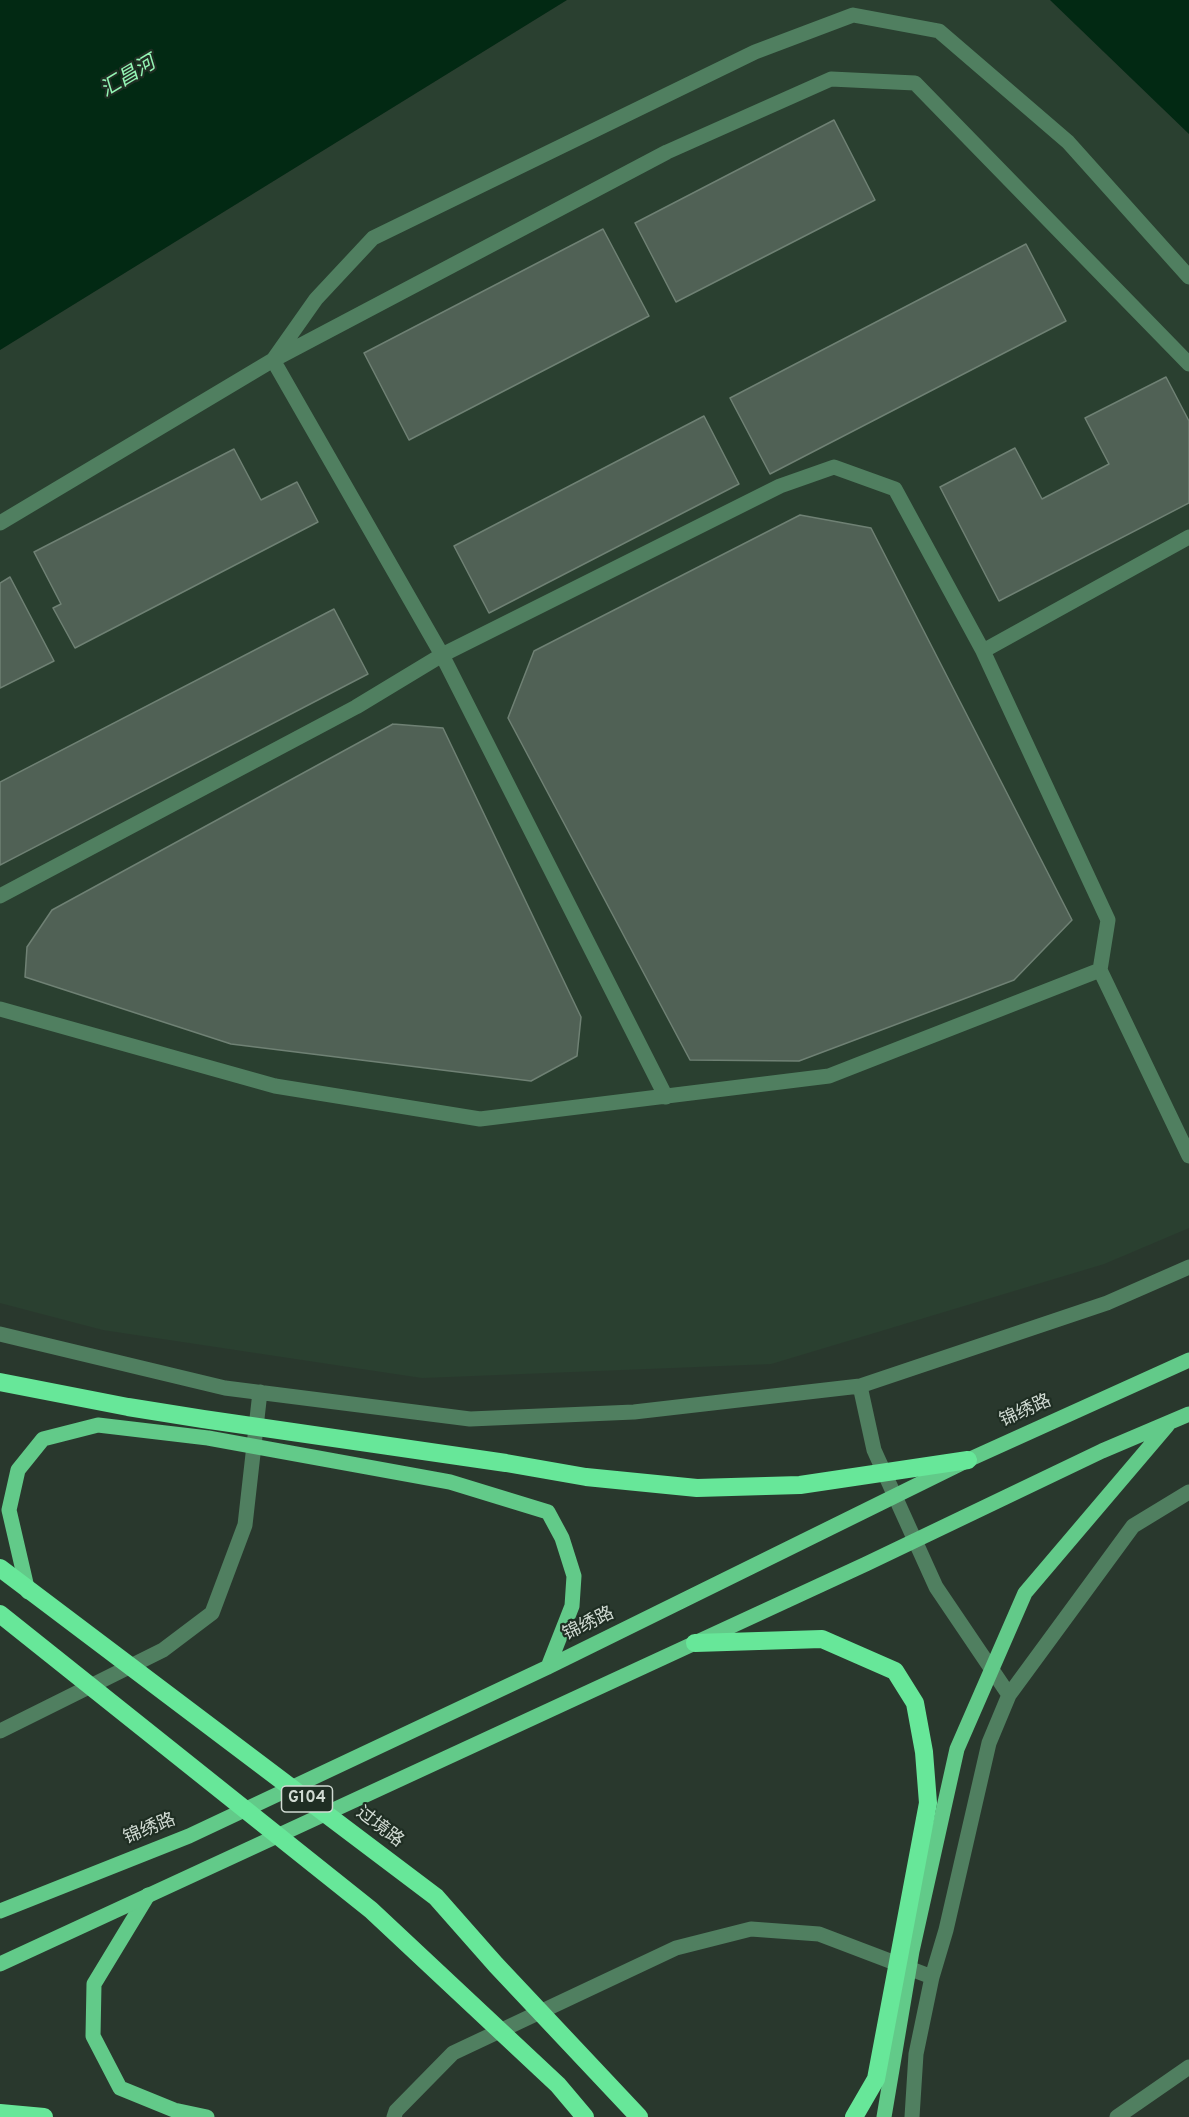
<!DOCTYPE html>
<html>
<head>
<meta charset="utf-8">
<style>
	body { margin:0 }
	canvas { display:block; background:#29382d }
</style>
</head>
<body>
<canvas width="1189" height="2117"></canvas>
<script>
const g = document.querySelector('canvas').getContext('2d');
g.lineJoin = 'round';
function fillPath(path, color) { g.fillStyle = color; g.fill(path, 'evenodd'); }
const shape = rows => new Path2D(rows.map(r => 'M' + r).join(''));
function strokePath(path, color, width, dash) { g.strokeStyle = color; g.lineWidth = width; g.lineCap = dash ? 'butt' : 'round'; g.setLineDash(dash || []); g.stroke(path); }
function write(font, color, halo, rows, align = 'center') {
  g.font = font + ' Overpass,"Noto Sans SC",sans-serif'; g.lineWidth = 4.5; g.setLineDash([]); g.textBaseline = 'middle'; g.strokeStyle = halo; g.fillStyle = color; for (const [text, x, y, turn = 0] of rows) {
    g.save(); g.translate(x, y); g.rotate((+turn || 0) * Math.PI / 180); g.textAlign = isNaN(turn) ? turn : align; if (halo) g.strokeText(text, 0, 0); g.fillText(text, 0, 0); g.restore();
  }
}
const built = shape([
	[567,0,1050,0,1189,134,1189,1228,1104,1264,771,1364,422,1378,103,1330,0,1303,0,350]
]);
const water = shape([
	[0,0,567,0,0,350],
	[1050,0,1189,0,1189,134]
]);
const building = shape([
	[834,120,875,200,676,302,635,223,834,120],
	[603,229,649,316,409,440,364,353,603,229],
	[1026,244,1066,321,770,474,730,398,1026,244],
	[1166,377,1189,421,1189,503,999,601,940,487,1015,448,1042,499,1109,464,1085,418,1166,377],
	[704,416,739,484,489,613,454,546,704,416],
	[234,449,261,500,297,482,318,522,75,648,53,608,61,604,34,552,234,449],
	[800,515,871,528,1072,920,1014,980,799,1061,690,1060,508,718,534,651,800,515],
	[10,577,54,661,0,688,0,583,10,577],
	[334,609,368,674,0,865,0,782,334,609],
	[393,724,443,728,581,1017,577,1056,531,1081,231,1044,25,977,27,947,52,910,393,724]
]);
const minor = shape([
	[0,523,273,360,667,152,831,79,915,83,1189,364],
	[983,651,1189,537],
	[0,896,356,707,442,655,780,486,834,467,895,489,983,651,1108,920,1100,970],
	[0,1009,275,1086,480,1119,829,1076,1100,970,1189,1156],
	[666,1097,442,655,273,360,316,299,373,238,755,52,853,15,939,31,1068,142,1189,277],
	[0,1334,225,1388,470,1419,634,1412,860,1386,1107,1303,1189,1267],
	[860,1386,874,1450,936,1587,1009,1695],
	[0,1731,163,1650,212,1613,245,1525,260,1392],
	[394,2117,396,2111,453,2053,676,1948,751,1929,819,1934,932,1977],
	[912,2117,916,2054,932,1977,946,1930,989,1743,1009,1695,1133,1526,1189,1492],
	[1117,2117,1189,2067]
]);
const major = shape([
	[148,1895,94,1984,93,2036,120,2088,174,2110,207,2117]
]);
const highway = shape([
	[0,2113,44,2117]
]);
const majorBridge = shape([
	[28,1592,9,1510,18,1470,43,1439,98,1425,208,1438,450,1482,548,1512,562,1538,574,1576,572,1606,548,1667],
	[0,1911,189,1836,548,1667,968,1460,1189,1360],
	[0,1964,866,1564,1102,1451,1189,1414],
	[884,2117,912,1951,957,1749,1025,1593,1167,1426]
]);
const highwayBridge = shape([
	[0,1382,128,1407,203,1419,506,1463,586,1477,697,1488,800,1485,968,1460],
	[0,1568,436,1897,496,1965,639,2117],
	[0,1614,371,1910,558,2085,585,2117],
	[695,1643,822,1639,895,1671,915,1703,924,1752,928,1803,876,2079,854,2117]
]);
const shields = [
	[307,1799,51]
];
const shieldNames = [
	["G104",307,1799]
];
const streetNames = [
	["锦绣路",1026,1412,-24],
	["锦绣路",589,1625,-26],
	["过境路",379,1828,37],
	["锦绣路",150,1830,-22]
];
const waterNames = [
	["汇昌河",129,78,-31]
];
fillPath(built, '#2a4030');
fillPath(water, '#022913');
fillPath(building, '#506155');
strokePath(building, '#6f8174', 1.5);
strokePath(minor, '#507f60', 15);
strokePath(major, '#62ca89', 15);
strokePath(highway, '#67e799', 18);
strokePath(majorBridge, '#62ca89', 15);
strokePath(highwayBridge, '#67e799', 18);
for (const [x, y, w] of shields) { const box = new Path2D(); box.roundRect(x - w / 2, y - 13, w, 26, 4.5); g.fillStyle = '#1f2e23'; g.fill(box); strokePath(box, '#d1dbd3', 1.5); }
write('bold 16px', '#d1dbd3', null, shieldNames);
write('18px', '#d1dbd3', '#1f2e23', streetNames);
write('italic 20px', '#94f6b5', '#1f2e23', waterNames);
</script>
</body>
</html>
